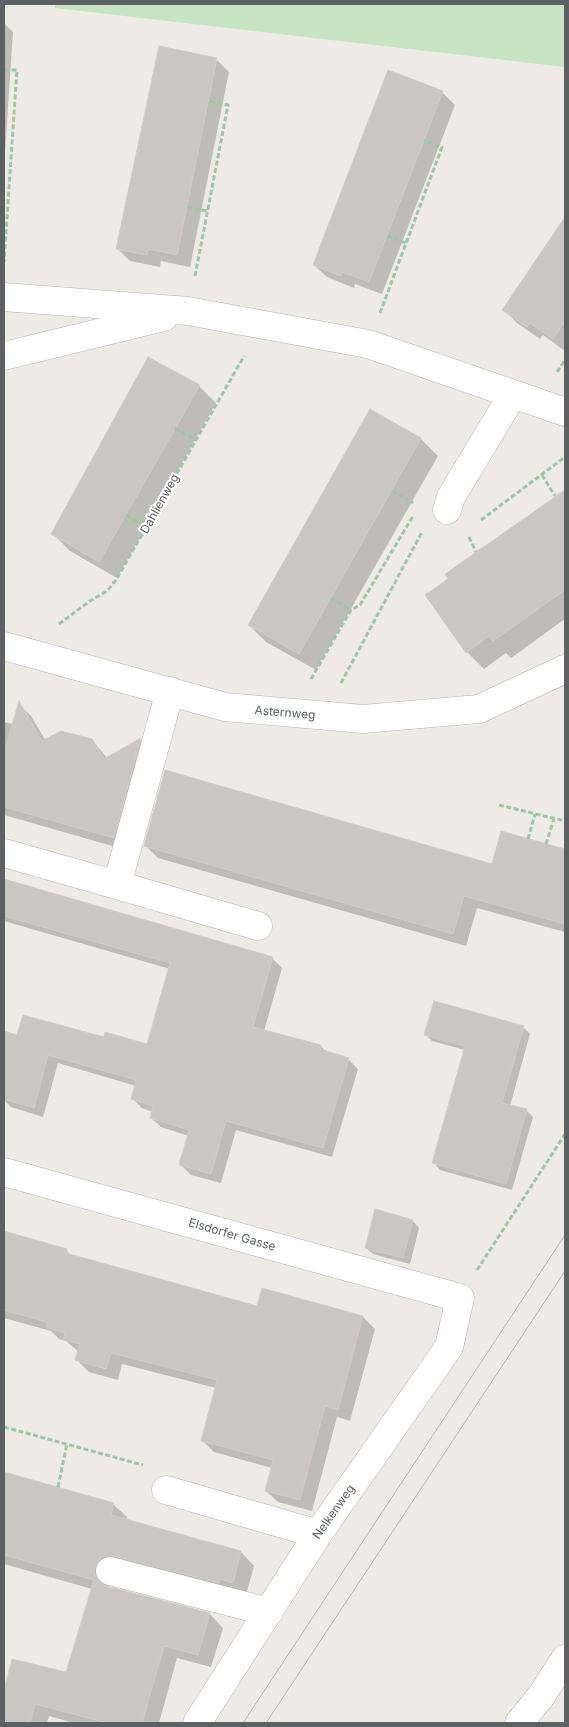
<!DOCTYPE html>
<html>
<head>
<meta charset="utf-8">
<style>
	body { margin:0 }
	#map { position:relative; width:569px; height:1727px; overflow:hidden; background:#eeebe5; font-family:Inter,sans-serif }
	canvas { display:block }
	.frame { position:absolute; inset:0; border:5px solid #5c6164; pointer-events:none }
</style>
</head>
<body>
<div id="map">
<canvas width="569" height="1727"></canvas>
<div class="frame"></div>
</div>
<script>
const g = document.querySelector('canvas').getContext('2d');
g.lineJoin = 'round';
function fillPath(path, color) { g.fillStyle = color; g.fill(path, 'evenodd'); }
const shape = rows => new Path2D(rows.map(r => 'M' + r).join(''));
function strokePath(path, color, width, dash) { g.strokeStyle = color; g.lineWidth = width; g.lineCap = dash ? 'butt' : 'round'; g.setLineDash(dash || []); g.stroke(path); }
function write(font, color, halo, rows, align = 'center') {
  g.font = font + ' Inter,sans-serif'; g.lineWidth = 4; g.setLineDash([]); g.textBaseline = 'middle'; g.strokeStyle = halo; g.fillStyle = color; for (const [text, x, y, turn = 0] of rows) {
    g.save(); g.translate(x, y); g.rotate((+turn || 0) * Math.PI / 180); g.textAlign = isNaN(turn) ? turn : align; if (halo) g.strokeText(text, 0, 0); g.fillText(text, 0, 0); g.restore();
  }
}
const green = shape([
	[55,4,565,4,565,67,55,8]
]);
const shadow = shape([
	[4,23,13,32,4,168],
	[216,59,229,72,190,267,161,261,160,267,130,261,117,248],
	[442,92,455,105,382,294,355,284,354,288,327,277,314,265],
	[565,219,565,351,543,335,540,339,517,323,504,310],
	[199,386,216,403,117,578,70,551,53,534],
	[370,410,421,439,438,456,316,670,266,642,249,625],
	[565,491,565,619,511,658,506,653,484,669,467,652,450,579,447,574],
	[19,704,31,716,46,741,92,740,108,759,141,740,153,752,126,850,4,815,4,722,13,724],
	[502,832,565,850,565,932,477,908,466,946,158,858,145,845,493,865],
	[4,880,272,958,282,968,264,1031,321,1046,327,1053,348,1059,358,1069,332,1157,236,1130,221,1183,191,1175,181,1165,189,1136,161,1127,151,1118,153,1112,142,1108,132,1098,136,1086,58,1063,43,1117,11,1107,4,1100,4,1033,18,1037,105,1038,148,1045,170,969,4,921],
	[523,1027,530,1034,510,1106,526,1110,533,1117,512,1190,440,1170,434,1163,465,1050,432,1041,426,1035],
	[413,1221,419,1228,410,1264,373,1254,366,1248],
	[4,1232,66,1250,72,1256,258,1308,263,1290,363,1317,375,1329,350,1421,337,1417,312,1511,278,1502,266,1491,272,1468,214,1452,202,1440,216,1388,122,1364,118,1380,89,1372,77,1360,79,1352,66,1341,59,1339,51,1331,4,1318],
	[4,1473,113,1504,127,1517,126,1520,241,1552,254,1566,246,1595,108,1581,108,1588,210,1614,223,1628,211,1667,177,1658,159,1723,74,1723,49,1716,47,1723,4,1723,4,1695,13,1660,67,1674,92,1589,4,1564]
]);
const building = shape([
	[159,46,217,58,177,255,148,249,147,255,116,249,159,46],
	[388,70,443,91,369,282,342,272,341,276,313,265,388,70],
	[565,217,565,321,553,339,530,323,527,327,502,310,565,217],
	[148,357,200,385,99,562,51,534,148,357],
	[370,409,421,438,299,654,248,625,370,409],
	[565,490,565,590,493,641,489,636,466,653,425,595,448,579,445,574,565,490],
	[19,701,42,741,61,731,92,739,104,759,141,738,114,838,4,807,4,753,19,701],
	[165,770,492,864,501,831,565,849,565,924,464,896,453,934,144,846,165,770],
	[4,879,273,957,253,1027,321,1045,320,1049,349,1058,323,1148,226,1121,211,1174,179,1165,189,1130,150,1118,153,1106,131,1099,136,1080,48,1055,34,1108,4,1099,4,1031,17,1035,23,1015,104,1037,105,1032,147,1044,170,963,4,916,4,879],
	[434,1001,524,1026,502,1103,527,1109,506,1184,432,1163,465,1046,424,1035,434,1001],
	[375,1209,413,1220,403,1258,365,1248,375,1209],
	[4,1231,67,1249,66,1253,257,1306,262,1288,363,1316,338,1410,325,1406,300,1500,265,1491,273,1460,201,1441,217,1380,111,1353,106,1369,75,1360,80,1344,63,1340,65,1333,46,1327,47,1322,4,1310,4,1231],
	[4,1472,114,1503,111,1515,241,1551,233,1583,220,1579,219,1583,114,1556,105,1556,99,1560,95,1567,95,1575,99,1582,106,1586,210,1613,198,1655,164,1646,142,1723,107,1723,35,1704,30,1723,4,1723,4,1690,12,1659,66,1672,94,1580,4,1555,4,1472]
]);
const path = shape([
	[4,70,17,70,4,262],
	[187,207,207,211],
	[387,236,406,243],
	[195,276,228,105,208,101],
	[380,313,442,147,424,140],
	[557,372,565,360],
	[175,428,196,440],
	[542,475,555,496],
	[392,491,413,503],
	[126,515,147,527],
	[481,520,565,457],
	[469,537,476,552],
	[331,598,351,610],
	[59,624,90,601,107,591,116,580,244,356],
	[311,679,351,610,360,605,413,516],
	[341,683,422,532],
	[499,805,565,821],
	[528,839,535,814],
	[546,844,554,819],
	[477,1270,565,1134],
	[4,1427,143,1465],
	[58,1487,67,1444]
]);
const minor = shape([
	[4,297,188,311,368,344,565,412],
	[4,356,164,317],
	[447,510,451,497,513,394],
	[4,646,225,707,363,719,479,709,565,669],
	[170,691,117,885,258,926],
	[4,853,117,885],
	[4,1172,460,1298,449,1347,318,1534,197,1723],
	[166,1490,318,1534],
	[110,1571,269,1612],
	[519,1723,541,1696,565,1659]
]);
const tram = shape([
	[243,1723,565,1235],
	[266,1723,565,1271]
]);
const streetNames = [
	["Dahlienweg",160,504,-61],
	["Asternweg",285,713,5],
	["Elsdorfer Gasse",232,1235,16],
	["Nelkenweg",334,1512,-55]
];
fillPath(green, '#c7e4c3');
fillPath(shadow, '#0003');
fillPath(building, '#cac6c2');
strokePath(building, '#d2ccc3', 1);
strokePath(minor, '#b0b3b6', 29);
strokePath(path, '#9dc7a4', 3, [5, 2.5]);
strokePath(minor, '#fff', 28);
strokePath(tram, '#b3b4b4', 1);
write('12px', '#5c6164', '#fff', streetNames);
</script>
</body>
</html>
